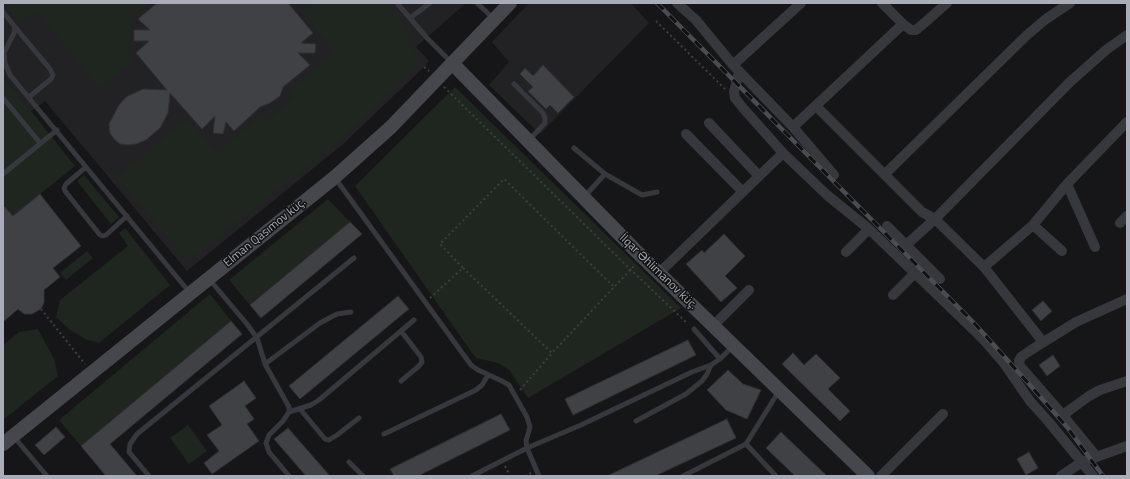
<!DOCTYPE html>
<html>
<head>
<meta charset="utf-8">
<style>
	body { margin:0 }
	#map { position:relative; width:1130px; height:479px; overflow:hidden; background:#161618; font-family:"Titillium Web",sans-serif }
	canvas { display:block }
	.frame { position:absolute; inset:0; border:4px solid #a8adb8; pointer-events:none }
</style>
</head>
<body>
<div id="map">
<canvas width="1130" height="479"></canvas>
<div class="frame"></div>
</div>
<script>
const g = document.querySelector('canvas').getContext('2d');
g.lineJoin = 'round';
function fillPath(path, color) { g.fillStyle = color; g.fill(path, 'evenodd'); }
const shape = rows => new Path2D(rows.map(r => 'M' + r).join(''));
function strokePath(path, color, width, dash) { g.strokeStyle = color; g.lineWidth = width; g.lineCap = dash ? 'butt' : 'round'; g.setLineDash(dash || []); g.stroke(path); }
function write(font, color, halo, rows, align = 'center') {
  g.font = font + ' "Titillium Web",sans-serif'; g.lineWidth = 3; g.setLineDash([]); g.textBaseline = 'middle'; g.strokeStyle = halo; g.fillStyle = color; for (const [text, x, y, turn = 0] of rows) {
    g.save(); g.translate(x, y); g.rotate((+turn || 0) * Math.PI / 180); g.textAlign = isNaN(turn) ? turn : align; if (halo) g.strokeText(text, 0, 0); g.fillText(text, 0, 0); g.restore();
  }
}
const built = shape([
	[3,3,466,3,416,47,429,61,424,67,342,145,187,271,45,101,31,111,3,76],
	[529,3,631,3,649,23,540,134,489,85,509,62,492,42]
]);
const green = shape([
	[4,3,148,3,132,19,129,54,135,60,100,88,36,10,20,22],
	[312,3,390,3,400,14,412,50,423,62,338,142,188,261,117,177,187,119,217,153,263,114,269,120,295,97,290,91,335,51,301,12],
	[3,76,75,166,13,216,3,205],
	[455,87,681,308,528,398,509,370,498,363,476,358,470,350,355,186],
	[84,175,119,217,111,224,77,181],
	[328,199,350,222,250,305,229,280],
	[125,228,170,285,99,343,87,340,70,330,56,317,60,300,128,246,119,233],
	[87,251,93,258,66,280,60,273],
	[210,294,231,321,81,446,59,420],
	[38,329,54,359,58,376,3,420,3,345,19,332],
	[188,425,207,451,189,464,170,438]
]);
const building = shape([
	[157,3,288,3,313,33,301,43,316,44,315,53,298,53,310,65,283,87,280,96,270,103,260,107,234,131,226,122,223,134,213,133,215,116,202,129,170,93,168,113,160,128,146,140,136,144,128,145,120,144,114,139,110,133,109,124,119,105,126,97,143,89,167,90,136,53,149,41,134,41,134,30,150,30,138,19,157,3],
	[543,65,574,97,558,113,550,105,546,109,528,91,533,87,520,74,525,68,533,76,543,65],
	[40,194,81,246,53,268,60,277,44,290,44,303,41,309,32,314,24,314,18,309,3,322,3,205,13,216,40,194],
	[350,222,362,234,261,318,250,305,350,222],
	[724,234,745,256,725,276,737,288,721,302,686,264,702,250,704,253,724,234],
	[398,296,409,309,300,399,289,386,398,296],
	[1043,301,1052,311,1041,321,1032,310,1043,301],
	[231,321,242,334,110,444,137,476,106,476,81,446,231,321],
	[688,340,696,355,573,415,565,399,688,340],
	[793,353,804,365,816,354,840,378,828,389,850,411,840,421,782,364,793,353],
	[1053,355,1060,366,1047,376,1039,365,1053,355],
	[728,370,743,384,761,390,747,419,726,410,707,390,728,370],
	[244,381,256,398,245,406,254,419,247,424,259,441,212,474,204,463,219,451,207,435,222,425,209,406,244,381],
	[501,414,510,430,418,476,394,476,390,469,501,414],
	[727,419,736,438,655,476,607,476,727,419],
	[56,427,65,437,44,455,35,445,56,427],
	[288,428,330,476,306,476,274,439,288,428],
	[781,432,827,476,795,476,766,448,781,432],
	[1029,452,1038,468,1026,475,1017,459,1029,452]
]);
const path = shape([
	[656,21,725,89],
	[424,67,429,71],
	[444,87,631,270,688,324],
	[463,268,552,353,634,266],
	[430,298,463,268,440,244,504,179,614,287],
	[41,309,85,364],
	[520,390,552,353],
	[505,466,510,476],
	[525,476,531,473]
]);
const lane = shape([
	[397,3,427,38,452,63],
	[477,3,494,19],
	[3,12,15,27,14,33,4,53,5,63,10,75,190,293],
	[410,18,430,3],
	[15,27,50,69,53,75,51,79,29,97],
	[514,84,543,113,545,118,545,123,529,140],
	[3,98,40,143],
	[574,148,605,174,642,195,657,192],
	[86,167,66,184,64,188,65,191,100,235,103,236,106,235,127,216],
	[3,174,57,130],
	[335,178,471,365,478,370,502,381,509,385,527,417,530,427,526,441,527,448,539,476],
	[584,197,605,174],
	[209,279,247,324,257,338,265,364,289,407,289,412],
	[694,329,720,359],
	[401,331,421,357,422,362,419,366,401,381],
	[265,364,320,323,337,314,351,312],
	[300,409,325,439,329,440,337,435,359,418],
	[636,421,686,394,702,381,707,374,711,365],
	[384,434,476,390,482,385,488,375],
	[14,437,47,476],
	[349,462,363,476],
	[149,476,129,452,130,444,137,434,354,258],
	[289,476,269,452,266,443,269,435,283,421,289,412,311,405,319,400,414,320],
	[472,476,527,448,581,425,692,372,711,365,720,359,733,346],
	[683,476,746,444],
	[776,476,746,444,779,391]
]);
const street = shape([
	[677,3,696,20,733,65,793,127,834,175],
	[882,3,903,24,911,30,916,30,922,25,947,3],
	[733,65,801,3],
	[739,72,734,92,735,98,743,108,783,153,827,195,869,229,983,339,1003,362,1030,401,1048,421,1093,476],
	[816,106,922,212,935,219,984,267,1043,342],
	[709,123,759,176],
	[793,127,903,24],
	[686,134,743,192],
	[885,174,1027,35,1046,19,1070,3],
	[1067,184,1095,247],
	[1120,223,1127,216],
	[1033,225,1062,251],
	[887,226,940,279],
	[905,246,935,219,1070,82,1106,50,1127,35],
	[846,252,869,229],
	[984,267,1033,225,1067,184,1127,122],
	[659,273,783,153],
	[893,295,915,273],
	[713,326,749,290],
	[1063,415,1089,396,1100,390,1127,381],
	[1096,456,1055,406,1020,366,1019,361,1021,357,1031,350,1076,322,1127,299],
	[881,476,943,414],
	[1061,476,1082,462,1127,446]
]);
const secondary = shape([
	[453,64,634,249,868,476],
	[3,444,335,177,391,127,510,3]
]);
const rail = shape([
	[657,3,974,323,1029,384,1067,427,1103,476]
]);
const streetNames = [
	["Elman Qasımov küç.",265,233,-39],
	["İlqar Əhlimanov küç.",658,272,44]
];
fillPath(built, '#222225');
fillPath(green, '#1e261f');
fillPath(building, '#404145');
strokePath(building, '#303034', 1);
strokePath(path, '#3d3f44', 2, [2, 3]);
strokePath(lane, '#37383d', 5);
strokePath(street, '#37383d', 10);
strokePath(secondary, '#45474d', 14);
strokePath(rail, '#4a4c52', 4.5);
strokePath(rail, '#111113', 3, [9]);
write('12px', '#a8adb8', '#111113', streetNames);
</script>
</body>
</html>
